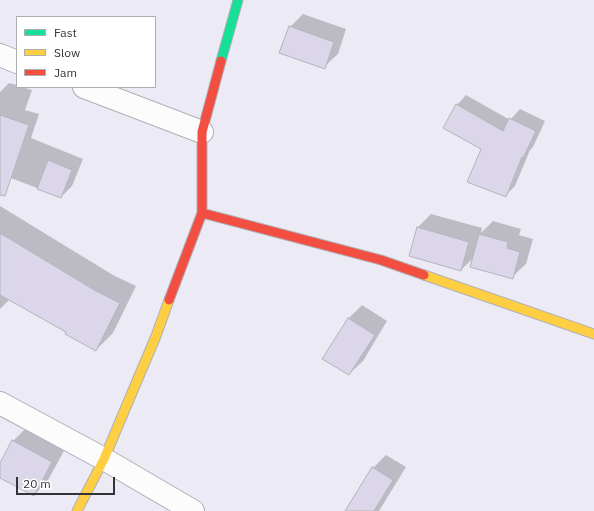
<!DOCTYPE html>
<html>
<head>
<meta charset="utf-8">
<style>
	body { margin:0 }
	#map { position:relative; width:594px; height:511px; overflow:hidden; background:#eceaf4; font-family:"IBM Plex Sans",sans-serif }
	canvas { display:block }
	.legend { position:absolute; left:16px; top:16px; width:140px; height:72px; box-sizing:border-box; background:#fff; border:1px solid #aeadb0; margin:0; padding:5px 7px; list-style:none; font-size:12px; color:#343239 }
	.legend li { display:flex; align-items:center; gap:8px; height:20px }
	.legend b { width:20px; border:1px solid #aeadb0 }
	.scale { position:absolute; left:16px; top:477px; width:99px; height:18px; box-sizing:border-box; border:2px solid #343239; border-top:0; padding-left:5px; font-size:12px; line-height:14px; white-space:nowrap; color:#343239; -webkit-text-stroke:3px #fff; paint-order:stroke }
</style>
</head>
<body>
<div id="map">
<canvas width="594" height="511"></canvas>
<ul class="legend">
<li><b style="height:5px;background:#16e098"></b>Fast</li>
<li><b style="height:5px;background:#ffcf43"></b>Slow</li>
<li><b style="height:5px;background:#f24e42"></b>Jam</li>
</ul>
<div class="scale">20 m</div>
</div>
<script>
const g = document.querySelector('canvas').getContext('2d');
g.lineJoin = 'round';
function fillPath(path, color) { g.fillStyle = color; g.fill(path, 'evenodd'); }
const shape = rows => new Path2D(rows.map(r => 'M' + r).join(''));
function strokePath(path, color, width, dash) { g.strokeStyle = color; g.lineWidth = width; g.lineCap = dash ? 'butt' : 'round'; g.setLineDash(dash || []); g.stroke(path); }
const shadow = shape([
	[303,14,346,29,338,54,324,67,290,27],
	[9,83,17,85,17,87,22,87,32,90,25,110,39,114,31,138,83,159,72,186,61,197,0,174,0,92],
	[466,95,510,120,520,109,545,121,533,147,530,150,515,186,505,196,482,148,457,105],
	[0,206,113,275,136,286,113,333,96,350,10,299,0,309],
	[431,214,482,228,481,233,493,221,521,229,519,235,533,239,526,264,512,277,474,257,461,270,418,227],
	[362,305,387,321,363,361,349,374,324,358,349,318],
	[26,428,65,449,47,482,34,495,0,477,0,465,13,441],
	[386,455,406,467,379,511,347,511,373,468]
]);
const building = shape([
	[289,26,334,42,325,69,279,53,289,26],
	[456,104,503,131,509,118,536,131,523,158,522,157,506,197,467,182,481,149,443,128,456,104],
	[0,115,29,125,5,196,0,195,0,115],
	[48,160,72,170,61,198,37,189,48,160],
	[417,227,469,242,461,271,409,256,417,227],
	[0,233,96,291,120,303,96,351,65,334,66,332,0,295,0,233],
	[479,234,508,242,507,248,520,252,513,279,470,267,479,234],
	[348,318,375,335,349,375,322,359,348,318],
	[12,440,52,462,34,496,0,478,0,463,12,440],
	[372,467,393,480,374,511,345,511,372,467]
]);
const street = shape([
	[0,55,17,62],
	[84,87,202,132],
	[0,403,104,459,193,511]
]);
const fast = shape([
	[221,61,238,0]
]);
const slow = shape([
	[424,275,594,334],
	[77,511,104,459,156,336,169,300]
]);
const jam = shape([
	[202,213,381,260,424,275],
	[169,300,202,213,202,132,221,61]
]);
fillPath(shadow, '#0003');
fillPath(building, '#dbd6e9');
strokePath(building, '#b4b3bb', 1);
strokePath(street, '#b0afb6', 24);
strokePath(fast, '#b0afb6', 11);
strokePath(slow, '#b0afb6', 11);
strokePath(jam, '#b0afb6', 11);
strokePath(street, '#fcfcfd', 22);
strokePath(fast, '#16e098', 9);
strokePath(slow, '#ffcf43', 9);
strokePath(jam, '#f24e42', 9);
</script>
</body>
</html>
